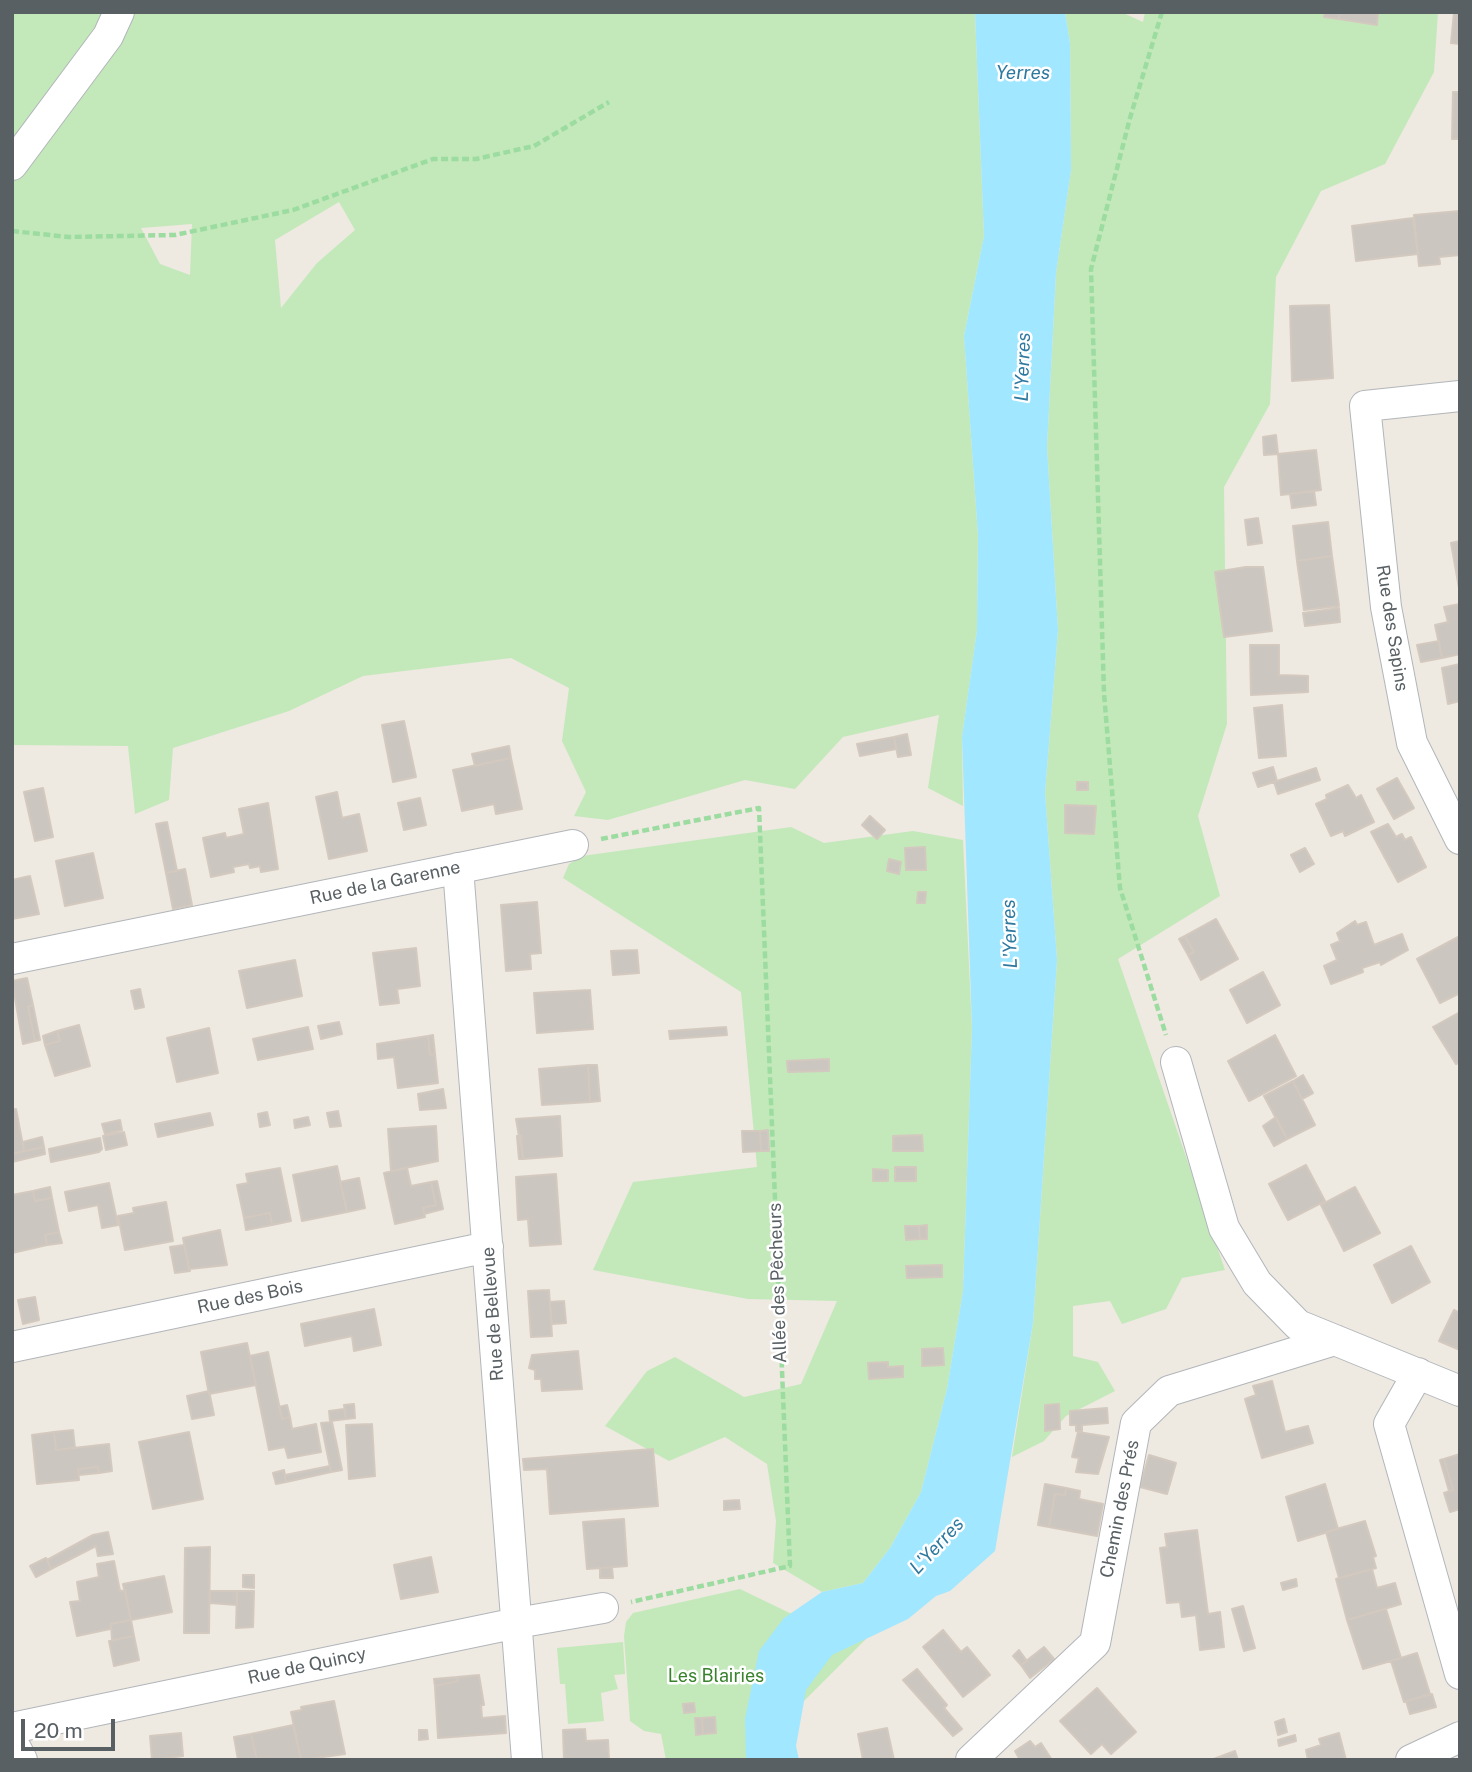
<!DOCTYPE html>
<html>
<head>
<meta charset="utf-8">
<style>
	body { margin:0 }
	#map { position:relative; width:1472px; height:1772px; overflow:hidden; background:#eee9e1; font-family:"Public Sans",sans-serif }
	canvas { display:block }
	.frame { position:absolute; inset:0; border:14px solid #596064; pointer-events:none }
	.scale { position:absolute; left:21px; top:1719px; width:94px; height:32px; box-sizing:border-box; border:4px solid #596064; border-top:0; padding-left:9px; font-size:21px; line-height:24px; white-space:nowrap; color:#596064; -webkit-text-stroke:5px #fff; paint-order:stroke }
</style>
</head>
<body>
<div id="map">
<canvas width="1472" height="1772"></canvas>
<div class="frame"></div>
<div class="scale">20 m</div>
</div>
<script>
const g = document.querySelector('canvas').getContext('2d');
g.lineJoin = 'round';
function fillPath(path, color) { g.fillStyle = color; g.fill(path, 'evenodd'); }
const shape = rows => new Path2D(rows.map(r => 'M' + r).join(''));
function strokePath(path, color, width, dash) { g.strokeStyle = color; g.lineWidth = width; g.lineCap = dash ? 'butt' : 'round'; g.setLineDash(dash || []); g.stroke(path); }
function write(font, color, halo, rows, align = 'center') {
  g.font = font + ' "Public Sans",sans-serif'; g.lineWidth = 5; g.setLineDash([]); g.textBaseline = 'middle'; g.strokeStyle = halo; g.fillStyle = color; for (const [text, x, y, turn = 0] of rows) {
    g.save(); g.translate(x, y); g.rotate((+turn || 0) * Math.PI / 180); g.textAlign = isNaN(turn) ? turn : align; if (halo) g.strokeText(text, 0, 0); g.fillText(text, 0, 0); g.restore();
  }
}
const green = shape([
	[12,12,975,12,984,236,964,336,978,535,977,630,962,737,963,806,928,788,939,715,843,737,795,789,745,780,608,820,574,816,586,792,562,741,569,688,511,658,363,676,289,711,173,748,169,800,135,814,128,746,12,745],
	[339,202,355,230,317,263,281,308,275,240],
	[192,224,190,275,160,264,141,228],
	[1065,12,1121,12,1143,22,1145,12,1438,12,1434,72,1385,164,1321,191,1276,277,1270,404,1224,487,1227,724,1198,816,1220,896,1118,959,1225,1270,1182,1278,1166,1309,1122,1324,1110,1301,1073,1306,1073,1356,1098,1362,1115,1391,1066,1416,1044,1441,1012,1457,1033,1323,1057,960,1045,793,1058,630,1047,447,1056,273,1071,170,1070,43],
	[791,827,824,843,913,831,963,840,972,1028,963,1291,947,1389,921,1492,890,1548,863,1583,822,1592,773,1563,776,1521,767,1464,725,1437,669,1461,605,1426,647,1371,675,1357,744,1397,801,1384,837,1301,748,1299,593,1270,633,1182,757,1167,741,992,563,878,569,864,582,856],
	[740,1589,831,1633,874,1631,771,1734,775,1760,666,1760,661,1734,644,1731,630,1721,624,1636,626,1622,633,1613],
	[623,1642,625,1674,614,1675,618,1689,601,1693,604,1721,568,1724,565,1684,560,1684,557,1648]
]);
const water = shape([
	[975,12,1065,12,1070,43,1071,170,1056,273,1047,447,1058,630,1045,793,1057,960,1033,1323,995,1551,950,1591,936,1596,908,1619,832,1655,806,1690,796,1746,799,1760,746,1760,745,1719,759,1651,784,1618,822,1592,863,1583,890,1548,921,1492,947,1389,963,1291,972,1028,962,737,977,630,978,535,964,336,984,236]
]);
const building = shape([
	[1325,12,1340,12,1339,19,1324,17,1325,12],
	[1340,12,1378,12,1377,25,1339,19,1340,12],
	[1454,12,1460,12,1460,44,1451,43,1454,12],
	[1453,92,1460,92,1460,139,1452,139,1453,92],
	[1460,211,1460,255,1439,257,1440,264,1419,266,1414,215,1460,211],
	[1413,218,1418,254,1356,261,1352,226,1413,218],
	[1329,305,1333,378,1292,381,1290,306,1329,305],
	[1276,435,1278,454,1264,455,1263,437,1276,435],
	[1316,450,1321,490,1281,495,1278,454,1316,450],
	[1314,491,1316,505,1292,508,1290,494,1314,491],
	[1258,518,1262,543,1248,545,1245,520,1258,518],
	[1328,522,1332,556,1297,561,1293,526,1328,522],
	[1460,541,1460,587,1459,588,1451,543,1460,541],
	[1332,556,1339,606,1304,610,1297,561,1332,556],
	[1246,567,1263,567,1272,631,1224,637,1215,572,1246,567],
	[1460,604,1460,654,1442,658,1435,625,1448,622,1444,607,1460,604],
	[1339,608,1340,622,1305,626,1303,613,1339,608],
	[1439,641,1442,658,1421,662,1417,645,1439,641],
	[1250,645,1279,645,1279,675,1308,676,1308,692,1251,695,1250,645],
	[1460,664,1460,701,1448,704,1442,668,1460,664],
	[1282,705,1286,756,1259,758,1254,708,1282,705],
	[404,721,416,777,393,782,382,725,404,721],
	[907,734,911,755,898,757,894,737,907,734],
	[894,737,896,749,860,756,857,744,894,737],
	[509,746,511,758,475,766,472,754,509,746],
	[511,758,522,809,496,814,494,804,462,811,453,770,511,758],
	[1273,767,1277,781,1258,787,1253,773,1273,767],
	[1316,768,1320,780,1278,794,1274,782,1316,768],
	[1397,778,1414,808,1394,819,1377,789,1397,778],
	[1077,782,1088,782,1088,790,1077,790,1077,782],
	[1348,785,1356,798,1361,795,1374,822,1345,836,1343,831,1331,836,1316,804,1327,799,1326,795,1348,785],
	[43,788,53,837,35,841,24,792,43,788],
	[337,792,342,818,359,814,367,851,329,859,316,797,337,792],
	[420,798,426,825,404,830,398,803,420,798],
	[268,803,278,869,261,872,260,866,250,868,249,864,233,867,234,872,211,877,203,838,225,833,226,838,244,834,239,809,268,803],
	[1065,805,1096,806,1094,834,1065,833,1065,805],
	[870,816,885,830,877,839,862,825,870,816],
	[167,822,177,871,166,873,156,824,167,822],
	[1388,824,1396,837,1402,834,1405,840,1411,837,1426,867,1398,882,1371,832,1388,824],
	[925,847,926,870,906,870,905,848,925,847],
	[1305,848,1314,864,1300,872,1291,855,1305,848],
	[93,853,103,898,65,906,56,861,93,853],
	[889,859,901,862,899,874,887,871,889,859],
	[185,869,192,905,173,909,166,873,185,869],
	[30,876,39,914,12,919,12,880,30,876],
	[918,892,926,892,925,903,917,903,918,892],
	[537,902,541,953,530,954,531,969,506,971,501,905,537,902],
	[1216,919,1238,959,1201,980,1188,955,1194,952,1185,936,1216,919],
	[1355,921,1357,925,1366,922,1374,945,1402,934,1408,950,1381,965,1380,962,1362,968,1363,972,1331,984,1324,966,1337,960,1331,945,1340,941,1337,933,1355,921],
	[1185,936,1194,952,1188,955,1179,939,1185,936],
	[1460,936,1460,993,1440,1003,1417,959,1460,936],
	[416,948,420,986,397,989,399,1003,380,1005,373,953,416,948],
	[637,950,639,973,613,975,611,951,637,950],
	[295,960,302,996,247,1008,239,971,295,960],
	[1263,972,1280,1005,1247,1023,1230,990,1263,972],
	[27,978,33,1005,28,1007,35,1041,23,1044,12,981,27,978],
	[140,989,144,1007,135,1009,131,991,140,989],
	[590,990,593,1029,537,1033,534,993,590,990],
	[33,1005,40,1040,35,1041,28,1007,33,1005],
	[1460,1012,1460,1062,1456,1064,1433,1027,1460,1012],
	[339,1022,342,1034,321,1039,318,1026,339,1022],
	[79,1025,90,1066,55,1076,45,1045,60,1041,57,1031,79,1025],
	[308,1027,313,1049,258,1060,253,1039,308,1027],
	[726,1027,727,1035,670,1039,669,1031,726,1027],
	[209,1028,218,1073,177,1082,167,1038,209,1028],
	[57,1031,60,1041,45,1045,43,1036,57,1031],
	[433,1035,435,1054,430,1055,428,1036,433,1035],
	[1275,1035,1296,1076,1249,1101,1228,1061,1275,1035],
	[428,1036,430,1055,435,1054,438,1083,398,1088,394,1057,378,1059,377,1044,428,1036],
	[829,1059,829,1071,788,1072,787,1061,829,1059],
	[588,1065,597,1065,600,1101,590,1102,588,1065],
	[588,1065,590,1102,542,1105,539,1069,588,1065],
	[1303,1075,1313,1093,1302,1099,1293,1081,1303,1075],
	[1293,1081,1315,1125,1287,1139,1264,1096,1293,1081],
	[443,1089,446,1108,420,1110,418,1094,443,1089],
	[16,1109,24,1151,12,1154,12,1110,16,1109],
	[338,1111,341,1126,330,1127,327,1113,338,1111],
	[267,1112,270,1125,260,1127,258,1114,267,1112],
	[210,1113,213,1125,158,1137,155,1124,210,1113],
	[560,1116,562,1156,523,1159,516,1119,560,1116],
	[308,1117,310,1125,295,1128,294,1120,308,1117],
	[1276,1117,1287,1139,1274,1146,1263,1126,1276,1117],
	[120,1120,122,1130,105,1134,102,1124,120,1120],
	[436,1126,438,1161,391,1171,388,1129,436,1126],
	[768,1130,769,1151,761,1151,760,1131,768,1130],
	[742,1131,760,1131,761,1151,743,1152,742,1131],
	[124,1132,127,1145,106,1150,103,1136,124,1132],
	[922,1135,923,1151,893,1151,893,1136,922,1135],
	[517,1136,521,1136,523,1159,519,1159,517,1136],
	[42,1137,44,1147,24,1151,23,1142,42,1137],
	[100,1138,102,1149,99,1152,51,1162,49,1149,100,1138],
	[44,1147,45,1154,12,1162,12,1154,44,1147],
	[1306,1165,1325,1201,1288,1220,1269,1184,1306,1165],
	[337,1166,347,1212,302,1221,293,1175,337,1166],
	[895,1167,916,1167,916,1181,895,1181,895,1167],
	[280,1168,291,1221,272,1225,270,1213,244,1218,237,1185,248,1183,246,1174,280,1168],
	[407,1168,411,1186,431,1182,436,1205,423,1208,425,1217,395,1224,384,1173,407,1168],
	[873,1169,888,1170,888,1181,873,1181,873,1169],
	[556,1174,561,1244,530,1246,528,1219,518,1220,516,1177,556,1174],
	[359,1178,365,1208,347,1212,340,1182,359,1178],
	[437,1181,443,1209,424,1214,423,1208,436,1205,431,1182,437,1181],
	[109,1183,118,1225,102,1228,98,1205,69,1211,65,1192,109,1183],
	[50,1187,52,1198,35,1201,33,1191,50,1187],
	[1355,1187,1380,1233,1344,1251,1321,1205,1355,1187],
	[33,1191,35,1201,52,1198,59,1232,45,1235,47,1245,12,1253,12,1195,33,1191],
	[166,1202,173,1241,125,1250,118,1216,134,1213,133,1208,166,1202],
	[270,1213,272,1225,246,1230,244,1218,270,1213],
	[927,1225,927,1239,920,1239,919,1226,927,1225],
	[905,1226,919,1226,920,1239,906,1240,905,1226],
	[220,1230,227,1265,189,1269,183,1238,220,1230],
	[59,1232,62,1243,47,1245,45,1235,59,1232],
	[184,1245,190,1271,175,1273,170,1247,184,1245],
	[1411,1246,1430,1282,1392,1303,1374,1265,1411,1246],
	[942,1265,942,1277,907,1278,906,1266,942,1265],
	[549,1290,552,1336,531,1337,528,1291,549,1290],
	[35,1297,39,1320,23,1324,18,1300,35,1297],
	[564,1301,566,1323,552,1324,550,1302,564,1301],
	[374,1309,381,1345,354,1351,352,1336,305,1346,301,1324,374,1309],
	[1454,1310,1460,1313,1460,1350,1439,1341,1454,1310],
	[247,1343,256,1385,209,1394,201,1352,247,1343],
	[943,1348,944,1365,922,1366,922,1349,943,1348],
	[578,1351,582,1389,542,1391,541,1379,535,1379,535,1370,529,1368,532,1355,578,1351],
	[268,1352,282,1419,290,1417,292,1429,316,1424,321,1452,288,1458,285,1447,269,1450,250,1356,268,1352],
	[888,1362,888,1367,903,1366,903,1377,869,1379,868,1363,888,1362],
	[1272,1381,1285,1432,1308,1426,1313,1443,1262,1458,1245,1399,1256,1395,1253,1386,1272,1381],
	[209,1391,214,1415,192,1419,187,1396,209,1391],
	[354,1404,355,1418,346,1419,344,1405,354,1404],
	[1059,1404,1060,1429,1045,1431,1045,1405,1059,1404],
	[287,1405,290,1417,282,1419,279,1407,287,1405],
	[1107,1408,1108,1423,1082,1425,1082,1431,1076,1431,1076,1425,1070,1425,1070,1411,1107,1408],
	[344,1409,346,1419,330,1421,329,1411,344,1409],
	[332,1422,342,1470,331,1472,321,1423,332,1422],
	[372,1424,375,1476,349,1479,346,1425,372,1424],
	[73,1430,75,1448,56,1450,54,1432,73,1430],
	[54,1432,56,1450,109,1444,112,1471,99,1473,98,1467,78,1469,79,1480,37,1484,32,1435,54,1432],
	[189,1432,203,1499,153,1509,139,1442,189,1432],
	[1078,1432,1109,1437,1098,1474,1076,1472,1079,1458,1072,1457,1078,1432],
	[653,1449,658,1506,550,1514,547,1469,524,1470,523,1459,653,1449],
	[1460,1454,1460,1509,1450,1512,1444,1493,1453,1490,1444,1459,1460,1454],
	[1149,1455,1176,1463,1167,1494,1140,1487,1149,1455],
	[1444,1459,1453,1490,1449,1491,1440,1460,1444,1459],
	[330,1466,331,1472,286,1482,285,1475,330,1466],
	[98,1467,99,1473,79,1475,78,1469,98,1467],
	[284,1470,286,1482,276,1484,273,1473,284,1470],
	[1045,1484,1066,1488,1065,1495,1055,1494,1049,1527,1038,1525,1045,1484],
	[1325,1484,1338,1529,1298,1541,1286,1497,1325,1484],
	[1066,1488,1080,1491,1079,1499,1103,1504,1097,1536,1049,1527,1055,1494,1065,1495,1066,1488],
	[739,1500,740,1509,724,1510,724,1501,739,1500],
	[624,1519,627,1566,587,1569,583,1522,624,1519],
	[1365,1521,1376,1556,1373,1557,1376,1568,1339,1578,1326,1532,1365,1521],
	[1197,1530,1208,1614,1220,1612,1224,1647,1200,1650,1196,1615,1182,1617,1180,1602,1167,1603,1160,1548,1167,1547,1165,1534,1197,1530],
	[108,1532,113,1554,98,1556,96,1546,51,1569,47,1560,93,1535,108,1532],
	[210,1547,209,1633,184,1633,185,1548,210,1547],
	[431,1557,438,1592,401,1599,394,1565,431,1557],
	[46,1558,51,1569,36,1577,30,1566,46,1558],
	[114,1561,120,1591,125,1590,131,1620,111,1624,110,1629,77,1636,70,1602,80,1601,77,1582,99,1577,97,1564,114,1561],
	[612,1567,613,1578,600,1578,600,1568,612,1567],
	[1372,1569,1377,1588,1395,1583,1401,1604,1347,1620,1336,1579,1372,1569],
	[243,1575,254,1575,254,1588,243,1587,243,1575],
	[164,1576,172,1612,131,1620,123,1584,164,1576],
	[1296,1579,1297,1586,1283,1590,1281,1583,1296,1579],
	[210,1591,237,1591,237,1605,210,1603,210,1591],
	[237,1591,254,1591,253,1627,236,1628,237,1591],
	[1243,1606,1255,1648,1244,1651,1232,1609,1243,1606],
	[1386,1609,1401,1658,1363,1669,1347,1620,1386,1609],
	[131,1620,134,1636,112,1640,111,1624,131,1620],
	[943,1630,961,1652,967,1647,990,1675,963,1697,923,1647,943,1630],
	[134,1636,139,1660,114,1666,109,1641,134,1636],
	[1044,1647,1054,1659,1030,1678,1021,1665,1044,1647],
	[1019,1650,1027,1661,1021,1665,1013,1656,1019,1650],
	[1417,1653,1430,1694,1404,1702,1391,1661,1417,1653],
	[917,1669,947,1705,944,1708,962,1729,953,1736,903,1680,917,1669],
	[479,1675,484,1705,481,1705,482,1718,505,1716,506,1733,438,1738,435,1686,458,1681,457,1677,479,1675],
	[457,1677,458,1681,435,1686,434,1679,457,1677],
	[1097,1688,1136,1732,1111,1754,1102,1744,1091,1754,1060,1721,1097,1688],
	[1432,1694,1436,1707,1410,1714,1406,1701,1432,1694],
	[334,1701,345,1754,301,1760,291,1712,302,1710,301,1707,334,1701],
	[694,1703,695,1712,684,1713,683,1704,694,1703],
	[715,1717,716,1733,703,1734,702,1718,715,1717],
	[695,1718,702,1718,703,1734,696,1735,695,1718],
	[1284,1719,1287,1732,1278,1735,1275,1722,1284,1719],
	[293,1725,301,1760,257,1760,251,1734,293,1725],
	[887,1728,894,1760,863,1760,858,1734,887,1728],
	[585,1729,586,1741,608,1740,609,1760,564,1760,563,1730,585,1729],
	[419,1730,427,1730,428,1739,419,1740,419,1730],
	[181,1733,183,1756,152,1760,150,1736,181,1733],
	[1339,1733,1346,1760,1308,1760,1306,1750,1321,1745,1319,1739,1339,1733],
	[251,1734,257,1760,238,1760,234,1737,251,1734],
	[1295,1735,1296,1741,1279,1746,1278,1740,1295,1735],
	[1030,1741,1035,1747,1041,1743,1052,1760,1020,1760,1015,1751,1030,1741],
	[1235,1751,1238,1760,1211,1760,1235,1751]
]);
const path = shape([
	[1162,12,1130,118,1091,269,1104,693,1120,888,1166,1035],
	[12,231,68,237,175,235,293,210,433,159,476,159,534,146,609,102],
	[601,839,759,808,790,1566,631,1602]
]);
const minor = shape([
	[12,165,108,36,119,12],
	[1460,396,1365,406,1386,607,1412,743,1460,839],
	[458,868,527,1760],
	[12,959,573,845],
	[1176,1062,1224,1228,1257,1283,1298,1325,1460,1391],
	[12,1347,488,1247],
	[1418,1373,1389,1424,1460,1674],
	[12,1728,517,1623,603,1608],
	[12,1741,22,1760],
	[971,1760,1095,1643,1136,1423,1169,1391,1335,1340],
	[1411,1760,1460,1737]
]);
const streetNames = [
	["Rue des Sapins",1392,628,81],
	["Rue de la Garenne",385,883,-12],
	["Allée des Pêcheurs",778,1283,-92],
	["Rue des Bois",250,1297,-12],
	["Rue de Bellevue",493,1314,-94],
	["Chemin des Prés",1120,1509,-79],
	["Rue de Quincy",307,1666,-12]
];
const parkNames = [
	["Les Blairies",716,1676]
];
const waterNames = [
	["Yerres",1023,73],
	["L'Yerres",1023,367,-88],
	["L'Yerres",1010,934,-92],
	["L'Yerres",937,1546,-47]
];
fillPath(green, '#c3e9ba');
fillPath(water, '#a0e7ff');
fillPath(building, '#cbc6c0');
strokePath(building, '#d3c9bf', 2);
strokePath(minor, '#b2b6ba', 32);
strokePath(path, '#9cdca1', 4.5, [7, 3.5]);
strokePath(minor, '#fff', 30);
write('18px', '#596064', '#fff', streetNames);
write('18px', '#37822b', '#fff', parkNames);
write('italic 19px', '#2e799f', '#fff', waterNames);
</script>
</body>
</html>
